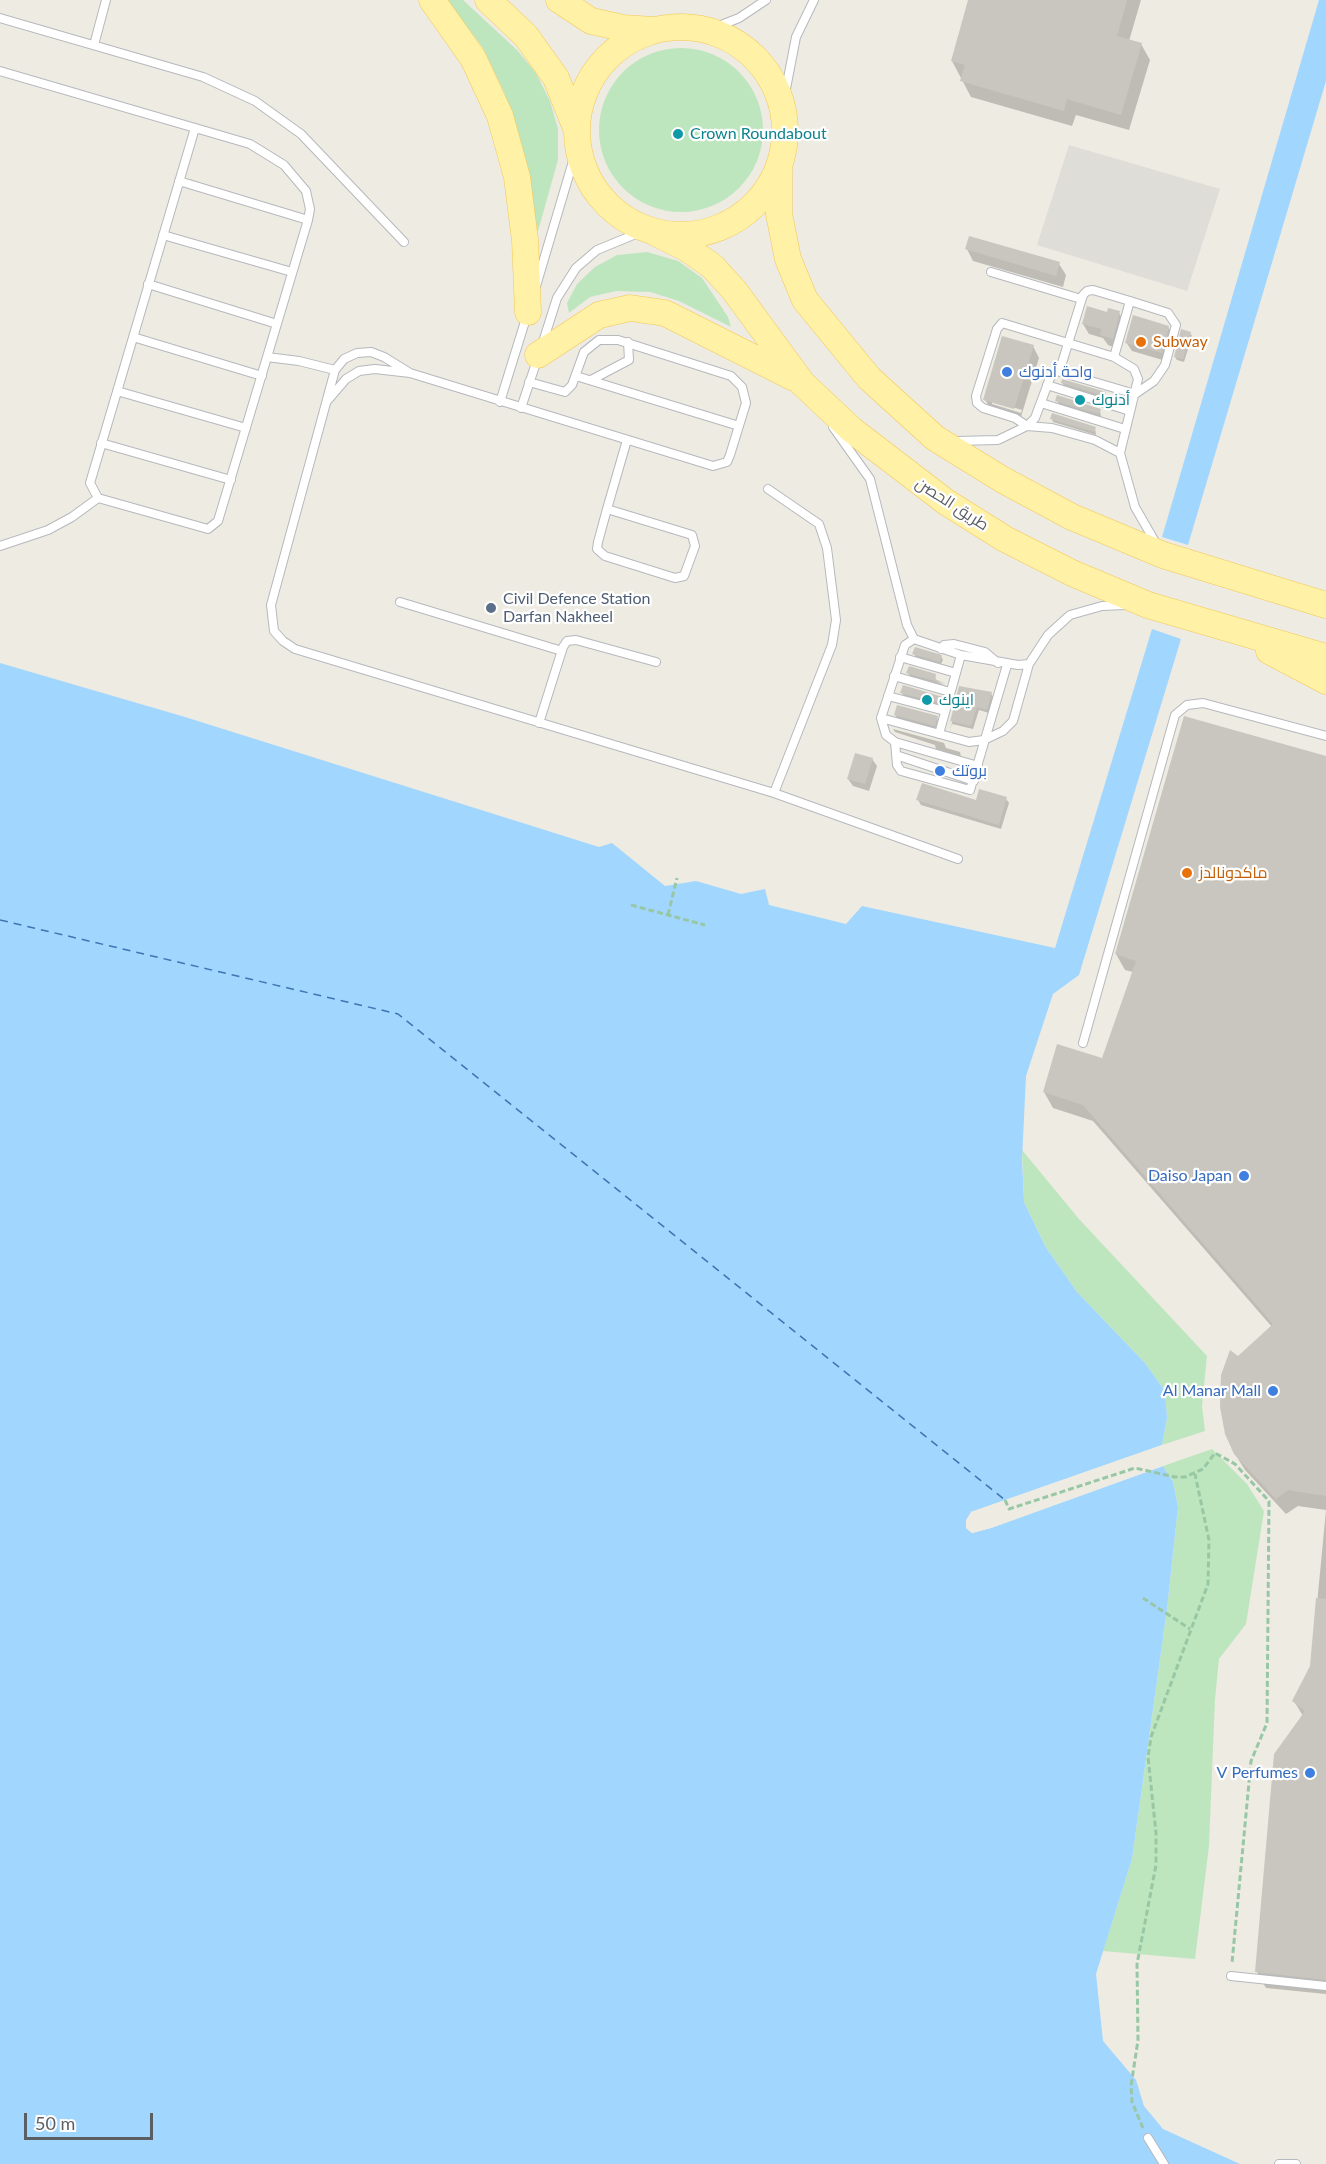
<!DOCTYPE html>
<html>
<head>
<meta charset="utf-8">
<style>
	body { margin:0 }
	#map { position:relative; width:1326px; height:2164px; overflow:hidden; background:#eeebe2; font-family:Lato,sans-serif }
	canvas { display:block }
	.scale { position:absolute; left:24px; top:2113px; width:129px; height:27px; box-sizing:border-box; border:3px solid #5b5e63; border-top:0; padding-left:8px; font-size:18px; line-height:21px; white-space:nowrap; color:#5b5e63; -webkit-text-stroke:4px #fff; paint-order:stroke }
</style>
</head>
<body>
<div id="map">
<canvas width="1326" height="2164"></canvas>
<div class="scale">50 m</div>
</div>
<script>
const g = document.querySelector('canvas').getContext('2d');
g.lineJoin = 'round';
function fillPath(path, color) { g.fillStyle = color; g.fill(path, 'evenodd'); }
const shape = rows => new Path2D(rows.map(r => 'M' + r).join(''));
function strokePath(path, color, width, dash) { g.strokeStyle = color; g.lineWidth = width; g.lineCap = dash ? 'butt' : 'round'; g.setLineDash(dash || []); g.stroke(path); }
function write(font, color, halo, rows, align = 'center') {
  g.font = font + ' Lato,Cairo,sans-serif'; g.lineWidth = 4.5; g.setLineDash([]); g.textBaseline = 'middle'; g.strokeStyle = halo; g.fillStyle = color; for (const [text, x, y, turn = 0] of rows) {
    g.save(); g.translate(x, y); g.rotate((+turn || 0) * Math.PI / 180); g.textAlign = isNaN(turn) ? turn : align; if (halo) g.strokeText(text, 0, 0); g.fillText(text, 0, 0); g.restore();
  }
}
const industrial = shape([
	[1069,145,1220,189,1187,291,1037,245]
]);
const green = shape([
	[447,0,463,0,517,50,536,73,550,101,558,129,558,160,538,231,531,231,530,191,519,135,504,92,483,48],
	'599 130a82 82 0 1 1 164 0a82 82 0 1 1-164 0Z',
	[647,252,678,261,702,278,728,317,731,327,679,301,650,292,616,291,590,297,569,313,567,303,577,284,595,267,617,255],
	[1022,1150,1079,1219,1207,1356,1202,1406,1205,1431,1162,1445,1167,1418,1165,1391,1145,1363,1077,1292,1045,1246,1024,1202],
	[1212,1449,1247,1484,1264,1511,1246,1624,1219,1659,1215,1699,1209,1846,1195,1959,1103,1951,1132,1859,1167,1609,1178,1507,1173,1482,1163,1466]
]);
const water = shape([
	[1319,0,1326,0,1326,81,1188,545,1162,537],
	[1152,629,1181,639,1079,975,1053,994,1026,1076,1022,1159,1024,1202,1045,1246,1077,1292,1145,1363,1165,1391,1167,1418,1162,1445,971,1512,966,1528,972,1533,991,1528,1163,1466,1173,1482,1178,1507,1167,1609,1132,1859,1096,1974,1103,2041,1136,2080,1144,2106,1163,2129,1240,2164,0,2164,0,663,185,717,599,847,612,843,665,886,696,881,741,894,765,889,769,905,846,924,862,906,1055,948]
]);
const pier = shape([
	[1165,1444,1163,1448,973,1515,969,1526,973,1530,990,1525,1162,1463,1166,1465,991,1528,972,1533,966,1528,966,1520,971,1512]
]);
const shadow = shape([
	[970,0,1141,0,1129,41,1141,44,1150,60,1129,130,1076,115,1072,126,971,97,952,61],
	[967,249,1059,264,1066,275,1063,287,973,261],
	[1119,313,1125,323,1118,349,1108,345,1103,338,1089,334,1083,324,1108,314],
	[1168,327,1173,336,1166,361,1132,351,1126,342],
	[1190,333,1192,336,1184,362,1177,360,1175,357],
	[1033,346,1039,358,1020,420,991,411,985,399],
	[992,401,1022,410,1021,413,992,404],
	[1062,382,1105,393,1106,399,1064,386],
	[1057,401,1100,410,1101,417,1059,404],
	[1052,419,1095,428,1096,435,1053,422],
	[914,654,941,656,943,660,941,664,916,657],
	[908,673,935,675,936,681,946,686,910,676],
	[960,688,991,694,994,698,989,713,979,710,973,729,952,724,950,731],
	[902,693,942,698,944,701,942,706,904,696],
	[895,715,937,717,938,720,936,729,897,718],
	[893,729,944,743,946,748,960,752,961,757,936,749,935,745,895,732],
	[1326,758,1326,1994,1266,1988,1257,1972,1303,1716,1294,1701,1311,1667,1326,1510,1298,1506,1286,1514,1245,1470,1235,1454,1238,1358,1272,1327,1093,1121,1053,1108,1044,1092,1103,1060,1133,972,1125,970,1116,954],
	[872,759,877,766,869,791,853,786,848,779],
	[1006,799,1009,803,1001,829,921,805,918,800,977,801]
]);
const ferry = shape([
	[0,920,398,1014,1005,1500]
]);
const building = shape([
	[968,0,1127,0,1117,36,1142,43,1121,115,1067,99,1064,111,960,81,965,65,951,61],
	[969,236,1060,262,1056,276,965,249],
	[1087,306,1107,312,1108,308,1120,311,1113,339,1100,335,1102,329,1082,324],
	[1133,315,1169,326,1162,353,1125,343],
	[1181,329,1191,332,1183,359,1174,357],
	[1002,336,1034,345,1014,409,983,400],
	[1062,379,1106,392,1105,396,1061,383],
	[1057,395,1101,409,1099,414,1055,401],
	[1052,413,1096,427,1094,432,1050,419],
	[915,647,942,655,940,662,912,654],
	[909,666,936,674,935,679,946,684,906,673],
	[903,685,943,697,941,703,900,693],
	[959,686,992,692,987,710,977,707,971,726,950,721,948,730],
	[897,705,938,716,935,726,894,715],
	[1184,716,1326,756,1326,1496,1288,1490,1276,1499,1234,1454,1225,1434,1220,1407,1221,1375,1230,1350,1238,1356,1273,1324,1083,1105,1043,1092,1057,1044,1102,1058,1136,961,1115,954],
	[855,753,873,758,865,784,847,779],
	[922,783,976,800,979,789,1007,797,999,825,916,800],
	[1316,1598,1326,1599,1326,1980,1255,1972,1274,1754,1305,1711,1292,1701,1310,1666]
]);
const path = shape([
	[631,905,705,925],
	[668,915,677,878],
	[1005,1500,1009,1509,1135,1468,1175,1477,1185,1477,1203,1469,1215,1453,1235,1464,1269,1501,1267,1723,1251,1761,1232,1963],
	[1143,1598,1190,1629],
	[1143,2128,1132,2102,1131,2086,1138,2040,1137,1964,1156,1865,1156,1833,1148,1757,1151,1737,1208,1584,1209,1540,1195,1474]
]);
const service = shape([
	[0,18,203,77,255,101,301,134,404,242],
	[711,29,739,18,766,0],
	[94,45,106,0],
	[0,71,250,144,284,165,306,191,310,209,308,220,218,521,208,529,98,498,90,483,195,128],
	[783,104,796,37,814,0],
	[179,181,308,220],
	[163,235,292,272],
	[991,272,1081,299],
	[148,284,277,324],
	[536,286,577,148],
	[133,337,262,376],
	[542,345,557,298,576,268,597,250,648,229],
	[267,357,299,361,335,370],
	[1057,371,1062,363,1083,295,1087,291,1093,290,1130,301,1114,357],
	[410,373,384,357,371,352,357,353,344,359,335,370,271,605,274,631,283,641,295,649,774,793,958,859],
	[576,376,739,426],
	[591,380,629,360,628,342],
	[1047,385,1130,411],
	[117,391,246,428],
	[328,400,346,379,359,371,375,369,410,373,713,466,727,462,730,455,746,403,742,387,731,376,618,340,599,340,584,352,572,385,565,392,529,382],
	[500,402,527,315],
	[1041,403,1125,429],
	[521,408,538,357],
	[833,427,870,479,907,625,914,639,961,655,1018,665,1029,664,1048,635,1070,615,1102,606,1125,605],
	[956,441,998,440,1027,426,1035,418,1050,378,1057,371,1135,394,1154,381,1165,365,1176,325,1168,313,1130,301],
	[101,443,231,480],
	[1120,453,1095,440,1052,428,1027,426,1015,418,983,408,977,403,976,396,997,329,1002,323,1114,357,1134,369,1138,379,1120,453,1135,507,1158,547],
	[768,489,819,524,827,548,836,620,832,645,774,793],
	[607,509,692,535,695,546,684,576,675,578,605,556,597,549,598,542,607,509,627,440],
	[0,546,48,530,72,517,98,498],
	[400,602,562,651],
	[914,639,905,645,881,718,969,742,984,740,1003,731,1013,721,1029,664],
	[941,649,944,645,954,644,985,652,998,663],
	[900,657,956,673],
	[894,676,950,692],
	[888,696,945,711],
	[881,718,886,735,895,742,897,765,901,771,970,790,1007,665],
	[539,723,563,647,567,641,576,640,656,662],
	[939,734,961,655],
	[895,742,978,766],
	[896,755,974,781],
	[1083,1043,1175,715,1187,705,1203,703,1326,736],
	[1231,1976,1326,1986],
	[1148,2138,1164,2164],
	[1279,2164,1296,2164]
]);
const primary = shape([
	[432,0,473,58,500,116,517,177,525,240,528,312],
	[488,0,526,36,556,78,576,128],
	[559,0,591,21,623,28,653,30],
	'577 131a104 104 0 1 1 208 0a104 104 0 1 1-208 0Z',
	[779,170,779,214,788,259,805,300,869,378,935,438,1003,480,1072,517,1163,555,1326,605],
	[656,233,686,248,712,266,734,290,802,383,852,430,946,502,1005,539,1072,573,1148,605,1326,657],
	[538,355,599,315,630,308,665,313,794,378],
	[1269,651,1326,681]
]);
const markers = [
	[678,134,6,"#0f9aa8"],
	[1141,342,6,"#e8710a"],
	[1007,372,6,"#3f7fe0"],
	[1080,400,6,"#0f9aa8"],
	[491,608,6,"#5c6f8a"],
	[927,700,6,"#0f9aa8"],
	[940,771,6,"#3f7fe0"],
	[1187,873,6,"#e8710a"],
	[1244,1176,6,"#3f7fe0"],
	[1273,1391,6,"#3f7fe0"],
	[1310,1773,6,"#3f7fe0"]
];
const cultureNames = [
	["Crown Roundabout",690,134],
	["أدنوك",1092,400],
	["اينوك",939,700]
];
const foodNames = [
	["Subway",1153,342],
	["ماكدونالدز",1199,873]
];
const shopNames = [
	["واحة أدنوك",1019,372,"left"],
	["بروتك",952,771,"left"],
	["Daiso Japan",1232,1176],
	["Al Manar Mall",1261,1391],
	["V Perfumes",1298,1773]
];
const streetNames = [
	["طريق الحصن",952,504,33]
];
const serviceNames = [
	["Civil Defence Station",503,599],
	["Darfan Nakheel",503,617]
];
fillPath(industrial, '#dfddd7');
fillPath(green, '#bee6be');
fillPath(water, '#a1d6ff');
fillPath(pier, '#eeebe2');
fillPath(shadow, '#0003');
strokePath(ferry, '#3d76b2', 1.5, [8, 6]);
fillPath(building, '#c8c6bf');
strokePath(service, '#b5b8bd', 10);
strokePath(primary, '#f3c756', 27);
strokePath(path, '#97c7a4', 3, [6, 3]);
strokePath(service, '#fff', 8);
strokePath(primary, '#fff1a6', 26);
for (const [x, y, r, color] of markers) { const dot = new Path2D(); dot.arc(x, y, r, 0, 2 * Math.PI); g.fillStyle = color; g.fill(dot); strokePath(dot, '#fff', 2); }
write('16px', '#0d838f', '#fff', cultureNames, 'left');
write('16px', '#c56008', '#fff', foodNames, 'left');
write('16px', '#366cbe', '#fff', shopNames, 'right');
write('16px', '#5b5e63', '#fff', streetNames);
write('16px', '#4e5e75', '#fff', serviceNames, 'left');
</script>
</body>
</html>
